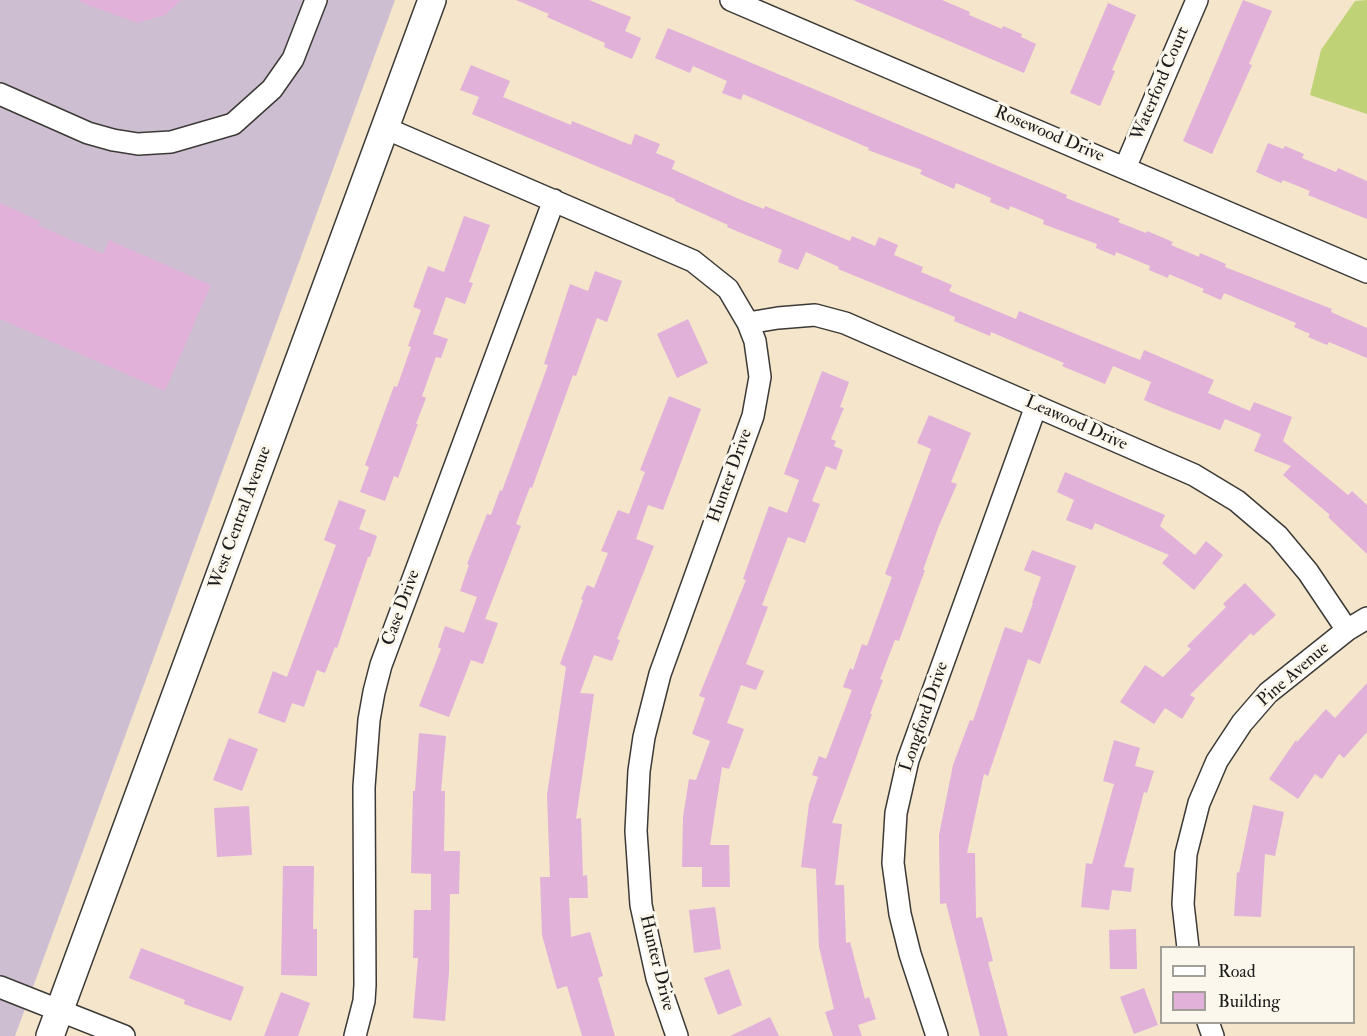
<!DOCTYPE html>
<html>
<head>
<meta charset="utf-8">
<style>
	body { margin:0 }
	#map { position:relative; width:1367px; height:1036px; overflow:hidden; background:#f4e5cb; font-family:"IM FELL Double Pica",serif }
	canvas { display:block }
	.legend { position:absolute; left:1160px; top:946px; width:195px; height:78px; box-sizing:border-box; background:#fbf7ec; border:2px solid #a29f99; margin:0; padding:8px 10px; list-style:none; font-size:18px; color:#1c1c1c }
	.legend li { display:flex; align-items:center; gap:12px; height:30px }
	.legend b { width:30px; border:2px solid #a29f99 }
</style>
</head>
<body>
<div id="map">
<canvas width="1367" height="1036"></canvas>
<ul class="legend">
<li><b style="height:8px;background:#fff"></b>Road</li>
<li><b style="height:16px;background:#e1b1da"></b>Building</li>
</ul>
</div>
<script>
const g = document.querySelector('canvas').getContext('2d');
g.lineJoin = 'round';
function fillPath(path, color) { g.fillStyle = color; g.fill(path, 'evenodd'); }
const shape = rows => new Path2D(rows.map(r => 'M' + r).join(''));
function strokePath(path, color, width, dash) { g.strokeStyle = color; g.lineWidth = width; g.lineCap = dash ? 'butt' : 'round'; g.setLineDash(dash || []); g.stroke(path); }
function write(font, color, halo, rows, align = 'center') {
  g.font = font + ' "IM FELL Double Pica",serif'; g.lineWidth = 6; g.setLineDash([]); g.textBaseline = 'middle'; g.strokeStyle = halo; g.fillStyle = color; for (const [text, x, y, turn = 0] of rows) {
    g.save(); g.translate(x, y); g.rotate((+turn || 0) * Math.PI / 180); g.textAlign = isNaN(turn) ? turn : align; if (halo) g.strokeText(text, 0, 0); g.fillText(text, 0, 0); g.restore();
  }
}
const industrial = shape([
	[0,0,395,0,15,1036,0,1036]
]);
const green = shape([
	[1367,0,1367,114,1310,95,1321,50,1355,1]
]);
const building = shape([
	[81,0,181,0,165,15,137,23,80,2],
	[516,0,589,0,631,17,625,31,641,38,632,59,604,47,605,43,547,17,549,14],
	[853,0,942,0,970,12,969,15,1002,29,1003,26,1022,34,1021,37,1036,44,1024,73],
	[1243,0,1272,11,1249,64,1252,65,1212,154,1183,141],
	[1108,3,1136,15,1112,70,1115,71,1100,106,1070,93],
	[668,28,1067,195,1066,198,1120,219,1118,222,1146,233,1147,231,1173,242,1171,245,1199,257,1200,253,1226,264,1225,267,1332,309,1331,312,1367,328,1367,358,1329,342,1327,345,1308,337,1310,334,1294,327,1296,323,1224,293,1221,300,1202,292,1204,289,1169,274,1168,278,1149,270,1150,266,1116,252,1115,256,1096,248,1097,244,1043,224,1044,220,1010,206,1009,210,990,202,991,198,956,183,954,189,920,174,922,170,868,150,869,148,743,94,741,100,722,93,727,81,693,66,690,73,655,58],
	[471,65,510,81,503,97,571,125,572,121,631,145,635,134,660,144,656,153,675,161,672,169,739,199,764,209,765,206,850,241,852,236,875,246,879,237,898,245,894,255,923,267,921,272,952,285,949,291,1016,319,1019,311,1140,360,1144,350,1214,380,1208,393,1250,411,1254,402,1292,417,1283,441,1348,495,1352,491,1367,505,1367,554,1328,517,1330,515,1283,475,1291,466,1254,451,1261,434,1225,419,1220,430,1165,409,1144,400,1151,382,1113,366,1105,384,1062,366,1064,363,991,332,990,336,954,321,955,317,838,269,839,267,806,252,798,270,778,262,782,250,727,227,728,225,675,201,675,199,472,114,479,97,460,90],
	[1268,143,1283,149,1285,146,1304,154,1302,158,1336,172,1338,168,1367,181,1367,219,1308,195,1310,191,1283,180,1281,183,1256,172],
	[0,203,40,221,38,225,103,254,109,240,211,285,165,391,0,319],
	[464,216,490,225,469,282,473,283,465,304,446,297,433,334,448,339,441,358,436,357,422,396,426,398,416,424,418,424,398,478,394,476,385,501,360,492,369,467,365,465,394,386,397,387,411,347,408,346,421,310,413,307,428,266,444,272],
	[595,271,622,281,607,322,597,318,576,376,573,375,532,488,530,487,516,524,521,526,485,619,498,623,483,664,471,660,449,717,419,706,441,649,438,647,445,626,464,633,477,597,460,591,469,565,467,564,487,514,491,515,500,490,502,491,548,365,544,364,570,284,588,291],
	[688,319,708,363,677,378,657,334],
	[822,371,849,382,840,407,844,408,831,439,836,441,834,446,843,450,836,470,826,466,812,501,820,504,805,543,788,537,762,605,768,607,746,664,764,671,756,690,741,685,727,723,744,729,729,769,722,767,710,845,729,845,730,887,702,887,702,867,682,867,683,817,689,779,696,780,710,741,692,734,705,698,699,696,746,580,743,579,769,506,787,513,799,480,784,474],
	[669,396,701,409,663,510,648,505,636,539,654,546,617,639,620,640,612,661,594,655,580,693,594,694,576,819,581,818,583,876,587,875,588,898,569,898,571,937,590,932,603,976,598,978,615,1036,582,1036,567,986,557,989,542,935,540,877,550,877,547,795,566,667,560,664,583,600,581,599,587,585,594,588,608,553,601,551,618,510,629,514,645,472,640,470],
	[929,415,971,433,951,482,957,484,938,528,923,570,925,570,899,641,895,640,880,679,883,680,870,714,872,714,832,823,842,824,835,885,844,885,846,943,850,942,865,999,869,997,876,1019,858,1025,862,1036,833,1036,825,1012,834,1009,819,947,816,869,801,867,809,804,818,777,812,775,819,756,826,759,852,690,843,687,850,668,853,670,862,644,867,646,892,577,885,574,931,449,917,443],
	[1065,472,1165,515,1160,526,1195,555,1206,541,1223,555,1194,590,1162,563,1169,555,1095,523,1092,530,1066,520,1074,500,1057,492],
	[339,500,366,510,359,529,377,536,370,557,368,557,337,648,335,647,325,673,317,670,304,707,292,703,285,723,258,713,273,671,287,677,336,545,324,540],
	[1032,550,1076,566,1040,664,1028,659,988,776,984,774,967,853,975,853,976,918,982,917,993,961,988,962,1008,1036,980,1036,946,903,940,904,939,835,953,765,970,720,973,721,1005,627,1022,633,1033,603,1032,603,1041,577,1024,570],
	[1245,583,1276,615,1253,636,1251,633,1190,695,1195,698,1182,719,1165,708,1154,724,1120,702,1145,665,1163,677,1191,649,1187,646,1226,607,1223,604],
	[1367,683,1367,732,1344,758,1339,754,1322,779,1315,774,1298,799,1269,779,1296,740,1297,742,1326,709,1335,718],
	[419,733,446,736,441,791,445,791,444,851,460,851,459,894,450,894,449,972,445,1021,413,1018,418,958,413,958,414,910,431,910,431,874,411,873,413,791,415,791],
	[229,738,258,749,242,791,213,780],
	[1114,740,1140,748,1135,766,1154,771,1147,793,1144,792,1124,867,1134,868,1131,892,1112,890,1109,910,1081,907,1086,863,1092,864,1114,784,1103,781],
	[1253,805,1284,812,1275,856,1265,854,1261,917,1234,916,1237,872,1239,873],
	[249,806,252,855,217,857,214,808],
	[283,866,314,866,313,929,317,929,317,976,281,975],
	[715,907,721,949,694,953,689,910],
	[1136,929,1137,969,1110,969,1109,930],
	[141,948,244,987,231,1021,184,1004,185,1000,129,978],
	[729,969,742,1005,718,1015,704,978],
	[1144,988,1158,1025,1134,1034,1120,997],
	[281,992,310,1003,298,1036,264,1036],
	[770,1017,779,1036,730,1036]
]);
const minor = shape([
	[731,0,1367,272],
	[0,94,88,133,113,140,138,144,171,142,233,124,272,89,293,59,316,0],
	[385,128,693,261,728,289,748,323,755,341,760,377,753,416,660,674,644,737,639,771,636,831,641,905,657,978,677,1036],
	[1125,168,1197,0],
	[748,323,778,318,815,315,845,323,1194,475,1237,501,1278,536,1308,572,1347,630],
	[1188,948,1183,904,1186,854,1199,803,1217,761,1242,723,1268,693,1347,630,1367,618],
	[0,987,124,1036],
	[1208,1022,1213,1036],
	[355,1036,364,1001,365,985,364,787,369,720,374,692,381,665,554,200],
	[937,1036,910,954,900,914,893,863,896,813,908,760,1036,406]
]);
const tertiary = shape([
	[50,1036,432,0]
]);
const streetNames = [
	["Waterford Court",1161,84,-67],
	["Rosewood Drive",1049,135,23],
	["Leawood Drive",1076,424,24],
	["Hunter Drive",731,476,-70],
	["West Central Avenue",241,518,-70],
	["Case Drive",402,608,-70],
	["Pine Avenue",1294,675,-41],
	["Longford Drive",925,717,-71],
	["Hunter Drive",656,963,76]
];
fillPath(industrial, '#cebed1');
fillPath(green, '#bfd275');
fillPath(building, '#e1b1da');
strokePath(minor, '#3c3a36', 24);
strokePath(tertiary, '#3c3a36', 30);
strokePath(minor, '#fff', 21);
strokePath(tertiary, '#fff', 27);
write('18px', '#1c1c1c', '#fbf7ec', streetNames);
</script>
</body>
</html>
